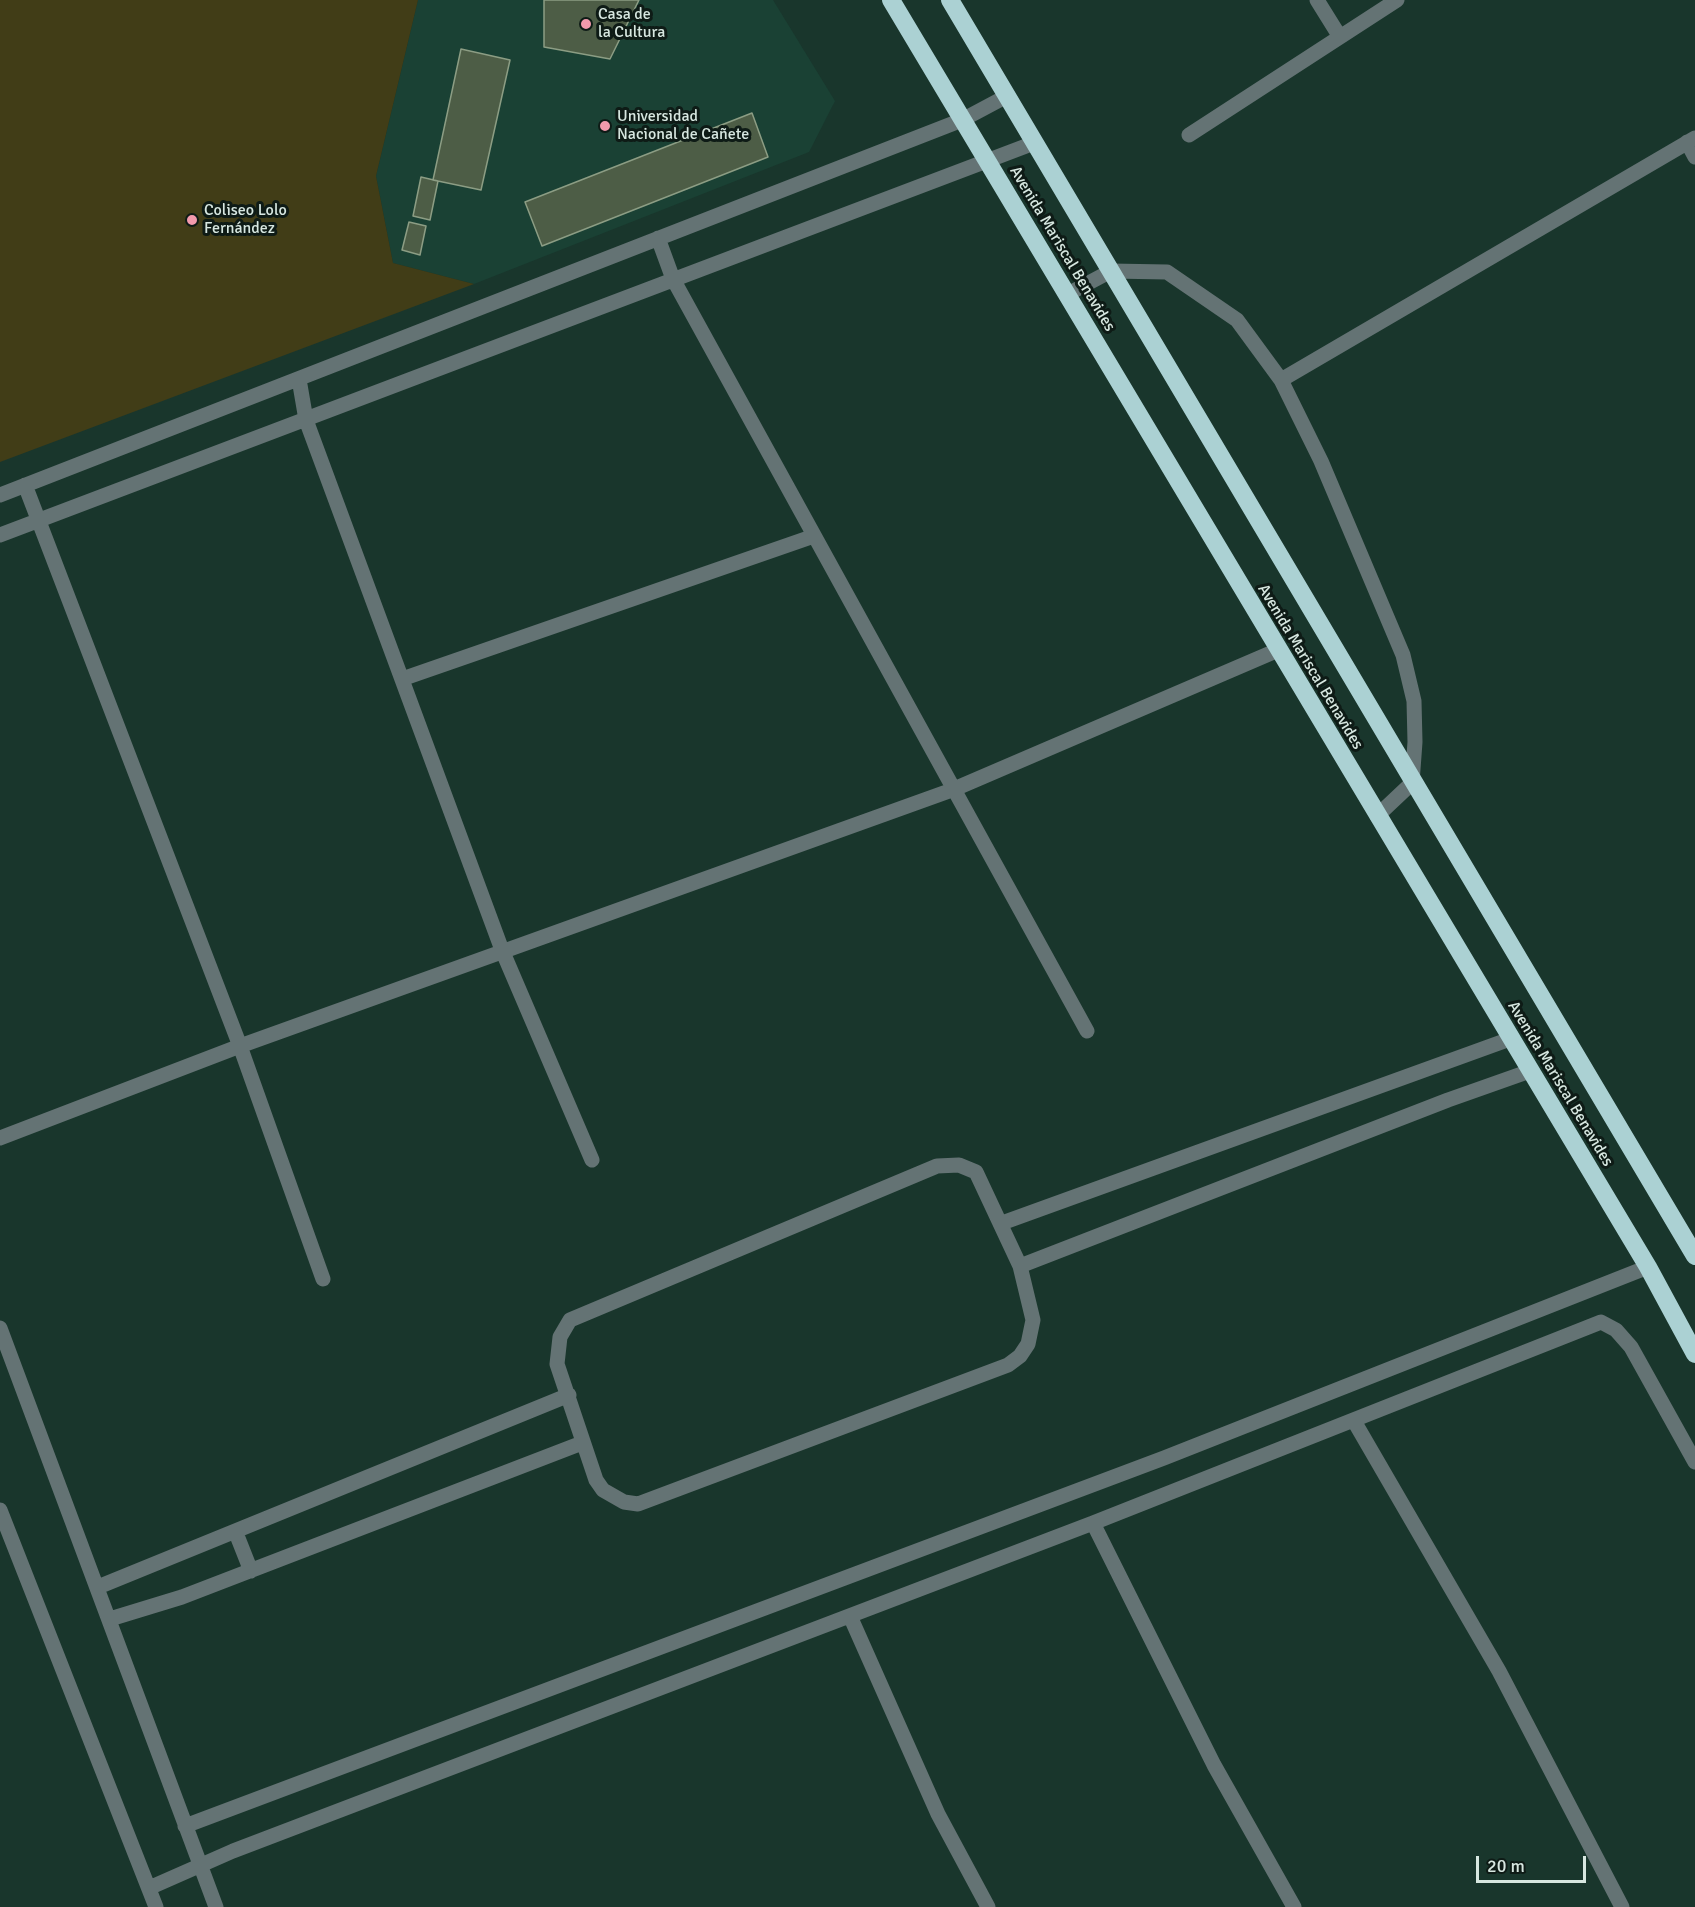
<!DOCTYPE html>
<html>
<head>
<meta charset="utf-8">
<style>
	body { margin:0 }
	#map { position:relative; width:1695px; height:1907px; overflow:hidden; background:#19362c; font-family:Signika,sans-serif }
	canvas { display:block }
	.scale { position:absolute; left:1476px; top:1856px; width:110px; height:27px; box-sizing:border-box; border:3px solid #d7e7e0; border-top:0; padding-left:8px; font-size:18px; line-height:21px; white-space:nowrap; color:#d7e7e0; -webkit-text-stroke:4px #0e1b16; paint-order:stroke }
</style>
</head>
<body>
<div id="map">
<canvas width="1695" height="1907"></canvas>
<div class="scale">20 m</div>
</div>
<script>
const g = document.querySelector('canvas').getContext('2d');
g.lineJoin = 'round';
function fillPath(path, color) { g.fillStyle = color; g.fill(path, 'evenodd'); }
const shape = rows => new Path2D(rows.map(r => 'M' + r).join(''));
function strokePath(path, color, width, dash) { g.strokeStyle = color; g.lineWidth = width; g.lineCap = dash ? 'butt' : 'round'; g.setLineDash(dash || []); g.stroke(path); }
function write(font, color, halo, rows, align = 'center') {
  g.font = font + ' Signika,sans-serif'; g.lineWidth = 6; g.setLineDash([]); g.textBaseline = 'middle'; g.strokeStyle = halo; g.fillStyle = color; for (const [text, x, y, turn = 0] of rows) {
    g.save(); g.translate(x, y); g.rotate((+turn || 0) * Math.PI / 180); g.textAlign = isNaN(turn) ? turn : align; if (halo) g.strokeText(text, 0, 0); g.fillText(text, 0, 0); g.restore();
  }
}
const built = shape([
	[418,0,773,0,835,101,809,152,474,284,393,263,376,176]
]);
const green = shape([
	[0,0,418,0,376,176,393,263,474,284,0,462]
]);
const building = shape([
	[544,0,639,0,610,59,544,47,544,0],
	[461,49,510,60,481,190,433,180,461,49],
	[752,113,768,157,542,246,525,202,752,113],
	[421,177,438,181,430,220,413,216,421,177],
	[409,222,426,226,420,255,402,250,409,222]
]);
const minor = shape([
	[1317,0,1340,37],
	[1189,135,1397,0],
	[1687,142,1695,157],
	[658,238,673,279,1087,1031],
	[1066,295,1111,271,1167,272,1237,320,1281,380],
	[299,379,306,420,502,950,592,1160],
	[25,485,240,1046,323,1279],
	[0,495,962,120,1007,96],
	[0,535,1034,143],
	[402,679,814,536],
	[1377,816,1412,783,1415,742,1414,701,1403,655,1321,461,1281,380,1695,138],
	[0,1138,240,1046,952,790,1278,650],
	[959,1165,976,1172,1020,1266,1033,1320,1028,1344,1020,1356,1008,1365,638,1504,624,1502,603,1490,596,1480,557,1364,560,1337,570,1320,937,1166,959,1165],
	[1002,1223,1510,1039],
	[1020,1266,1448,1100,1530,1071],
	[0,1328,216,1907],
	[1354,1421,1499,1671,1622,1907],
	[0,1510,156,1907],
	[1093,1523,1214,1765,1294,1907],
	[236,1533,251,1571],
	[98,1587,569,1395],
	[850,1616,938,1814,988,1907],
	[110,1619,182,1597,582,1443],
	[185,1826,1164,1458,1648,1267],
	[149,1888,233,1851,1093,1523,1601,1322,1616,1330,1631,1347,1695,1462]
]);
const highway = shape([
	[891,0,1648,1267,1695,1354],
	[950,0,1695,1256]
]);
const markers = [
	[586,24,6,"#f29aac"],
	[605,126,6,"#f29aac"],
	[192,220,6,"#f29aac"]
];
const poiNames = [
	["Casa de",598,15],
	["la Cultura",598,33],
	["Universidad",617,117],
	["Nacional de Cañete",617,135],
	["Coliseo Lolo",204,211],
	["Fernández",204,229]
];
const streetNames = [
	["Avenida Mariscal Benavides",1062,249,59],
	["Avenida Mariscal Benavides",1310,667,59],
	["Avenida Mariscal Benavides",1560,1084,59]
];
fillPath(built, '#1a4134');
fillPath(green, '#413d17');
fillPath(building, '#4d5d46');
strokePath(building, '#8c9d84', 1.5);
strokePath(minor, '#647374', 15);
strokePath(highway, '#abd1d3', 18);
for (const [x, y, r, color] of markers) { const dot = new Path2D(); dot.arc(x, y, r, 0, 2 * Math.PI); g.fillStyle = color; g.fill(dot); strokePath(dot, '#0e1b16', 2); }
write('16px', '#d7e7e0', '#0e1b16', poiNames, 'left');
write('16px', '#d7e7e0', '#0e1b16', streetNames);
</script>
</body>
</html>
